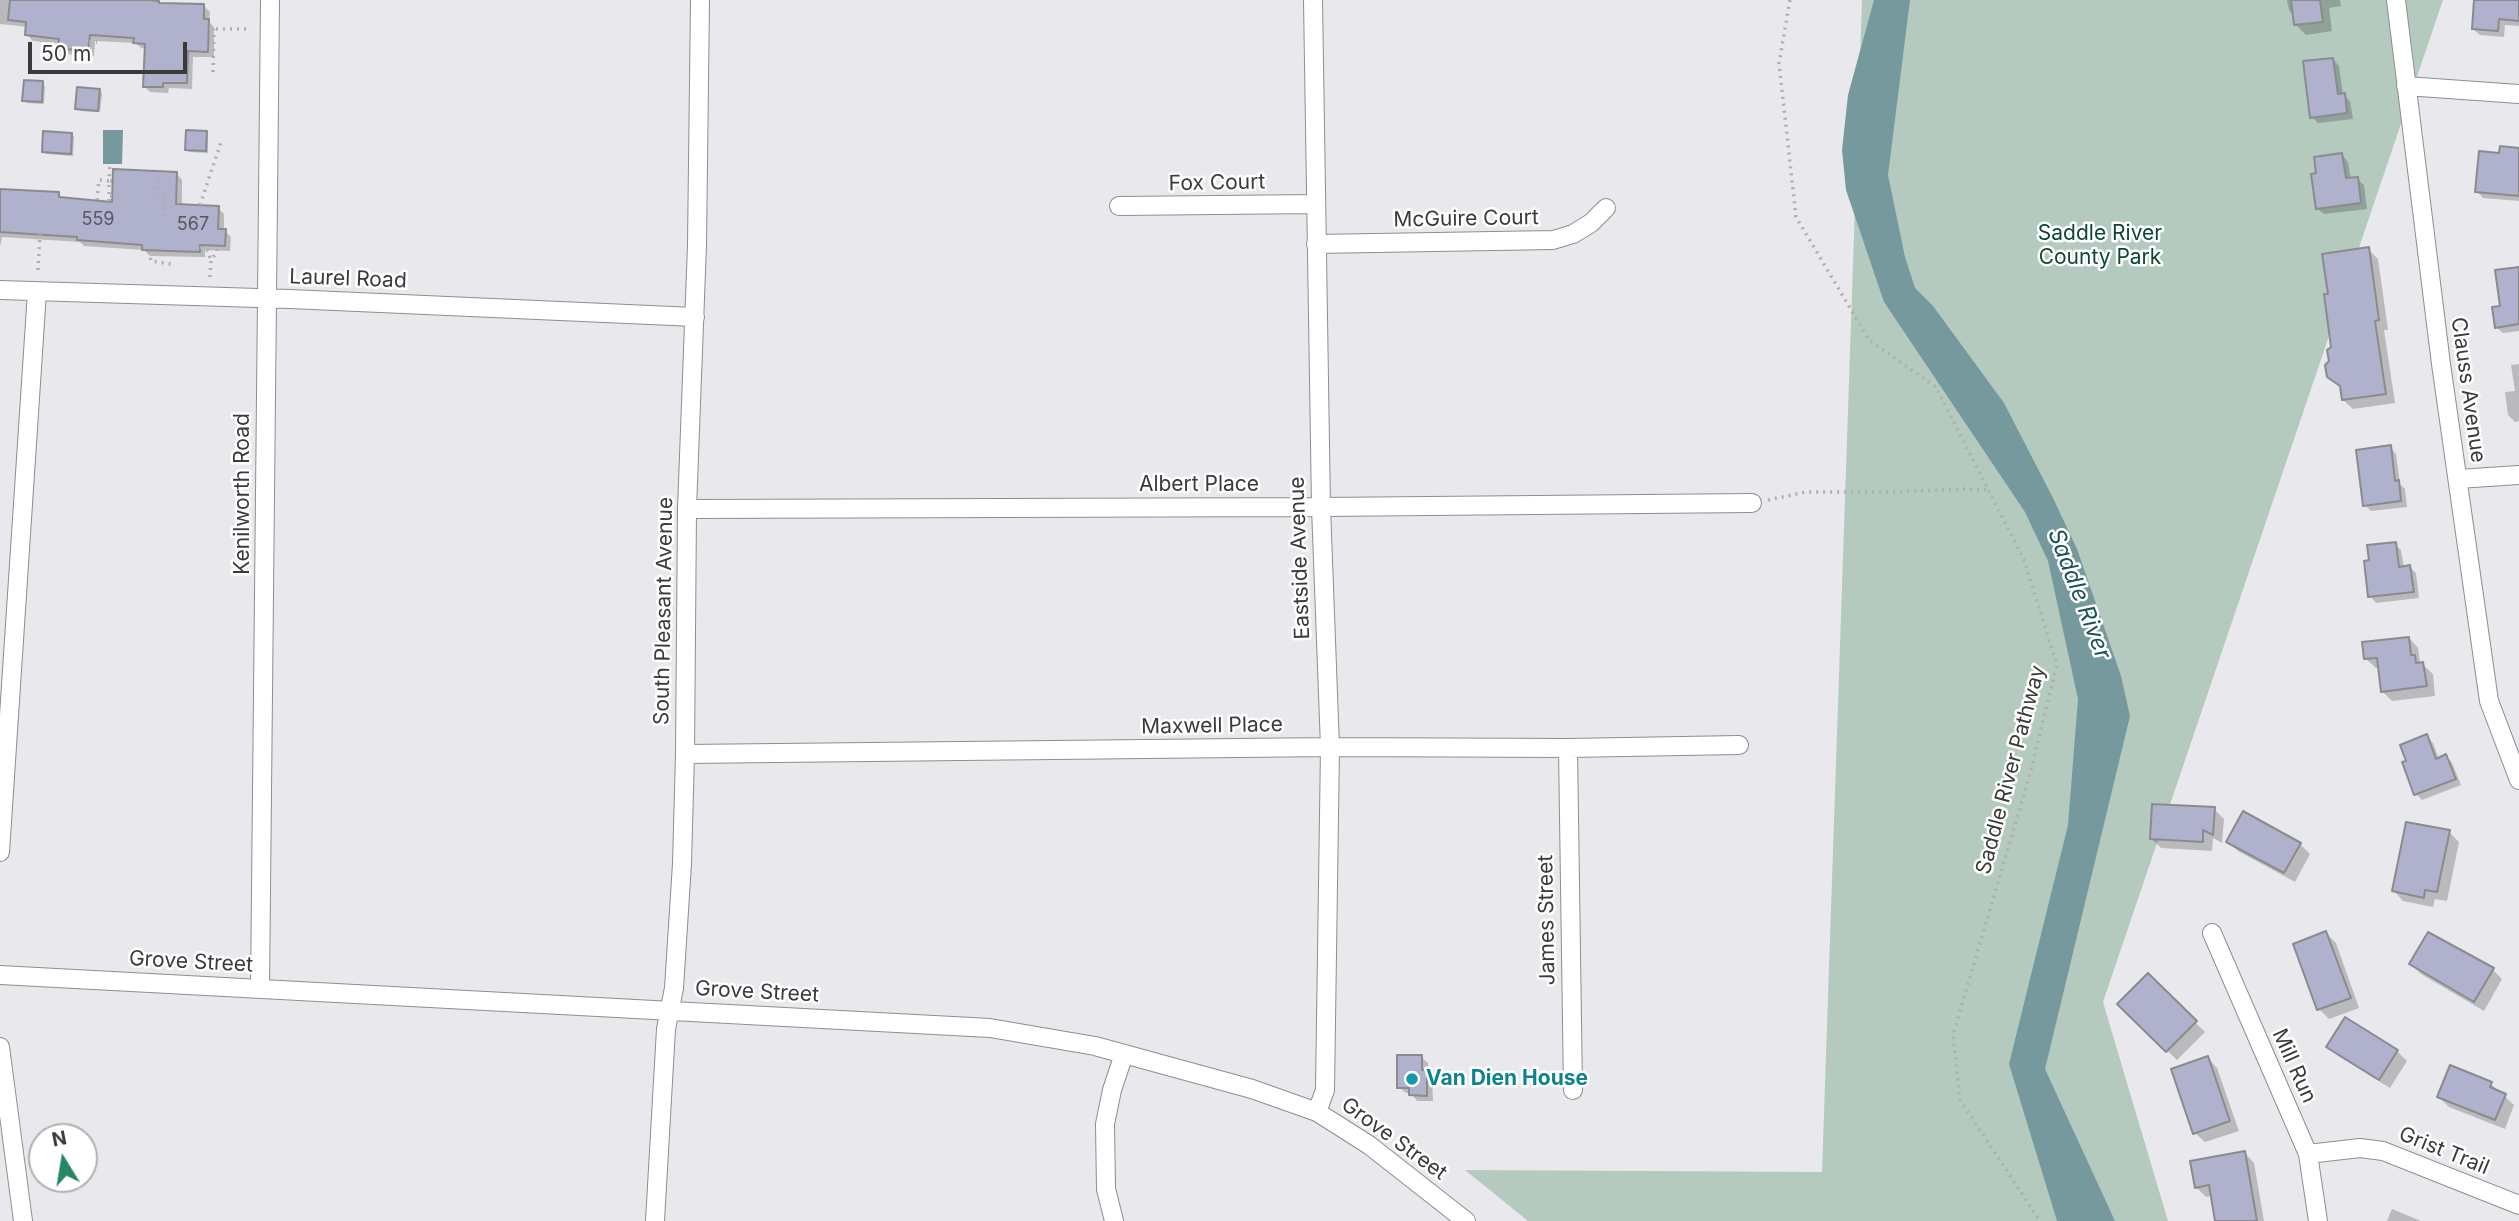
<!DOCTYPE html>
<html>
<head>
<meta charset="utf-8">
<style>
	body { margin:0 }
	#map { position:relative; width:2519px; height:1221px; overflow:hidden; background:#e9e9ed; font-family:Inter,sans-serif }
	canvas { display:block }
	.north { position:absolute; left:28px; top:1123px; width:70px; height:70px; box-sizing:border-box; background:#fff; border:2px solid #b0b0b1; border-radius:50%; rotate:349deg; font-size:19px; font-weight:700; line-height:28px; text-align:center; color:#3a3a3b }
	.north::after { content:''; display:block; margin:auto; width:24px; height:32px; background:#268760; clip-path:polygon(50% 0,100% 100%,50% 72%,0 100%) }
	.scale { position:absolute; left:28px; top:42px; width:159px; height:32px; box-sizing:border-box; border:4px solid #3a3a3b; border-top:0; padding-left:9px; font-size:21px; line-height:24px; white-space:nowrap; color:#3a3a3b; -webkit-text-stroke:5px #fff; paint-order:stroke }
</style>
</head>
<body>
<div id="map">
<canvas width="2519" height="1221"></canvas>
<div class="north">N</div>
<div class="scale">50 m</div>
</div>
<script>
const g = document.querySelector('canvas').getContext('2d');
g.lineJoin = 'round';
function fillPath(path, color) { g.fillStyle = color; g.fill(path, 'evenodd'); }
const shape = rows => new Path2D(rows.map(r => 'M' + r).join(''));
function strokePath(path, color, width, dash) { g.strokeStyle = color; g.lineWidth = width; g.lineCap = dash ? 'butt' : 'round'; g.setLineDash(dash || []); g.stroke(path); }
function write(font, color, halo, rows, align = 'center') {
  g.font = font + ' Inter,sans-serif'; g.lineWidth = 5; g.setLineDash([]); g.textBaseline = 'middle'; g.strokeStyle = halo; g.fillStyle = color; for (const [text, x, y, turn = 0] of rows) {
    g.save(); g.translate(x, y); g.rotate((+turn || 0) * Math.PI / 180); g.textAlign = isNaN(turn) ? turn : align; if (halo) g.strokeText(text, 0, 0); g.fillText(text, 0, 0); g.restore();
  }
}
const green = shape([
	[1862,0,2443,0,2103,1002,2168,1221,1528,1221,1465,1170,1822,1172]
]);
const water = shape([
	[1874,0,1910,0,1888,175,1905,257,1915,288,1933,306,2004,403,2053,498,2077,549,2121,676,2130,716,2045,1069,2115,1221,2057,1221,2009,1064,2068,825,2078,699,2048,561,2025,512,1884,302,1846,190,1842,150,1848,95],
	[103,130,123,130,122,164,103,164]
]);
const shadow = shape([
	[0,0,103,0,204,6,210,12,209,22,214,27,214,57,193,57,192,89,169,88,168,93,150,92,144,86,146,49,141,48,136,43,95,41,94,56,66,54,60,48,60,44,33,41,27,35,28,27,0,24],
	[2287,0,2340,0,2341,6,2329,8,2332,31,2306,35,2296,25,2295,17,2289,10],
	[2475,0,2519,0,2519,26,2505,25,2504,37,2480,35,2473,29],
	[2333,59,2339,66,2343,95,2350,101,2353,119,2318,123,2312,117],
	[42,83,45,86,44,104,27,103,24,100],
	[99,90,102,93,100,112,80,111,77,108],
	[206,133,208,135,208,153,189,152,186,149],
	[72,134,74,137,73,156,46,154,44,152],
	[2519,150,2519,201,2483,198,2477,191,2501,155],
	[2342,155,2348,162,2351,180,2357,179,2364,185,2367,209,2324,214,2317,208],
	[176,173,182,180,182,206,218,208,224,214,224,230,231,237,230,251,205,250,205,257,150,256,144,250,84,246,80,242,2,237,0,247,0,188,3,191,58,194,64,199,114,203],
	[2368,249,2378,259,2388,330,2384,330,2395,403,2353,409,2343,400,2342,388,2329,376,2333,347,2330,296],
	[2519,268,2519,331,2503,333,2496,327,2502,308],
	[2519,364,2519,421,2515,422,2508,415,2505,392,2515,391,2511,365],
	[2390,447,2396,454,2400,484,2405,489,2407,507,2371,511,2365,505],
	[2395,544,2401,550,2404,568,2410,567,2416,573,2419,598,2376,603,2370,596],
	[2409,638,2418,648,2420,662,2433,674,2435,696,2392,701,2382,691,2380,668,2376,668,2366,659],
	[2426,736,2433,743,2439,759,2446,756,2452,763,2461,785,2422,800,2416,794,2408,762],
	[2214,809,2224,819,2222,843,2213,838,2212,851,2161,848,2151,838],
	[2449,832,2459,842,2447,901,2435,899,2433,907,2403,901,2394,891],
	[2228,841,2300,844,2310,854,2295,882,2238,851],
	[2326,933,2336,943,2359,1008,2329,1019,2319,1009,2295,945],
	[2411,964,2493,970,2502,979,2484,1011,2421,974],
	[2148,976,2205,1032,2177,1060,2120,1004],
	[2346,1019,2397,1051,2407,1061,2390,1088,2338,1056,2329,1046],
	[1421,1057,1428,1063,1428,1073,1432,1078,1433,1101,1417,1101,1411,1093,1406,1093,1399,1087],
	[2208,1058,2217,1068,2239,1131,2205,1142,2195,1133],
	[2491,1084,2514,1105,2505,1129,2449,1107,2439,1097],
	[2245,1153,2254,1163,2264,1221,2217,1221,2212,1196,2206,1197,2196,1187],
	[2392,1209,2421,1221,2387,1221]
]);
const building = shape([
	[10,0,149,0,159,1,159,3,204,4,204,19,209,19,208,52,188,51,187,83,163,83,163,87,143,87,145,44,133,43,134,38,90,35,88,50,58,49,59,39,25,35,26,22,8,20,10,0],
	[2291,0,2320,0,2323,22,2294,25,2291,0],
	[2474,0,2519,0,2519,21,2499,19,2498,31,2472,29,2474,0],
	[2333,58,2338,94,2345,93,2347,113,2310,118,2303,61,2333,58],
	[24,80,43,81,42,102,22,101,24,80],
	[77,87,100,89,98,111,75,109,77,87],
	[186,130,207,131,206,151,185,150,186,130],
	[43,131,72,133,71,154,42,152,43,131],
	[2500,146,2519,148,2519,196,2475,192,2479,151,2499,153,2500,146],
	[2342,153,2346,178,2358,177,2361,203,2316,209,2311,174,2316,173,2314,157,2342,153],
	[113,169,177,172,176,204,219,206,218,229,226,229,225,246,200,245,200,252,142,250,142,245,77,240,77,237,0,232,0,189,59,192,59,197,112,202,113,169],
	[2369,247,2379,320,2375,321,2386,394,2342,400,2340,386,2327,377,2325,365,2329,361,2327,350,2331,347,2324,294,2328,294,2322,254,2369,247],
	[2519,267,2519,324,2495,328,2492,307,2500,306,2495,270,2519,267],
	[2391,445,2395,481,2399,480,2401,501,2363,506,2356,450,2391,445],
	[2396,542,2399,567,2410,565,2414,592,2368,597,2364,561,2369,560,2367,545,2396,542],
	[2409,637,2411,655,2415,655,2416,663,2423,662,2427,686,2381,692,2377,658,2364,659,2362,642,2409,637],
	[2427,734,2436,759,2446,754,2456,779,2414,795,2402,762,2406,761,2400,745,2427,734],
	[2152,804,2215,807,2213,835,2203,830,2203,842,2150,839,2152,804],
	[2243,811,2301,843,2284,873,2226,842,2243,811],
	[2406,822,2450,830,2437,892,2425,890,2424,898,2392,891,2406,822],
	[2326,931,2351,998,2317,1010,2293,944,2326,931],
	[2428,932,2494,968,2474,1002,2409,964,2428,932],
	[2148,973,2197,1021,2166,1052,2117,1004,2148,973],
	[2345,1017,2398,1050,2379,1080,2326,1047,2345,1017],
	[1397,1055,1422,1055,1422,1070,1427,1070,1427,1096,1409,1095,1409,1088,1397,1088,1397,1055],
	[2208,1056,2230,1121,2193,1134,2171,1069,2208,1056],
	[2450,1065,2492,1082,2490,1087,2506,1094,2495,1120,2437,1097,2450,1065],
	[2245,1151,2257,1221,2215,1221,2209,1185,2195,1188,2190,1161,2245,1151]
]);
const path = shape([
	[1790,0,1779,63,1796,217,1869,340,1936,387,2024,560,2057,665,2029,777,1953,1035,1960,1100,2040,1221],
	[209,29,248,29],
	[89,42,97,42],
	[213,72,214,29],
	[161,177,157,177,157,196,168,197],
	[110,196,125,197],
	[97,200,99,180,109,181,110,164],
	[109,201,109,181,113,181],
	[200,205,221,142],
	[163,217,164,196],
	[200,247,207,250,211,260],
	[149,251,151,261,171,264],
	[38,270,40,234],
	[210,277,211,260,217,252,217,246],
	[1768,500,1806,492,1891,492,1964,489,1989,490]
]);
const street = shape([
	[1313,0,1321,507,1330,747,1325,1090,1317,1112],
	[2396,0,2441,364,2489,701,2519,780],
	[2406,86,2519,94],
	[1119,206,1316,204],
	[1316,244,1553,240,1573,234,1591,223,1606,208],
	[0,290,290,299,695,317],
	[2458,479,2519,475],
	[687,509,1321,507,1752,503],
	[1568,748,1573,1090],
	[685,754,1330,747,1568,748,1739,745],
	[0,852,37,292],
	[2212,933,2308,1154,2318,1221],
	[0,975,990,1028,1095,1046,1252,1089,1317,1112,1369,1145,1466,1221],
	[260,989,270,0],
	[0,1047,23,1221],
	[2308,1154,2360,1148,2383,1151,2519,1205],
	[655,1221,666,1029,674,988,682,864,685,754,687,509,697,245,700,0],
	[1114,1221,1106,1189,1105,1124,1112,1090,1124,1054]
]);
const markers = [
	[1412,1079,7,"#0f9aa8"]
];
const numberNames = [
	["559",98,220],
	["567",193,225]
];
const streetNames = [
	["Fox Court",1217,183,-1],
	["McGuire Court",1466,219,-1],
	["Laurel Road",348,279,2],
	["Clauss Avenue",2468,390,82],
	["Albert Place",1199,485],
	["Kenilworth Road",243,494,-90],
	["Eastside Avenue",1300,558,-92],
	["South Pleasant Avenue",664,611,-89],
	["Maxwell Place",1212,726,-1],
	["Saddle River Pathway",2011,770,-75],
	["James Street",1547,920,-91],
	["Grove Street",191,962,3],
	["Grove Street",757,992,3],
	["Mill Run",2294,1066,66],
	["Grove Street",1394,1139,36],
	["Grist Trail",2444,1151,22]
];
const parkNames = [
	["Saddle River",2100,234],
	["County Park",2100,258]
];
const cultureNames = [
	["Van Dien House",1426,1079]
];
const waterNames = [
	["Saddle River",2079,594,69]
];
fillPath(green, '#b4cabf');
fillPath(water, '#75999d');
fillPath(shadow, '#0003');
fillPath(building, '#b0b1cd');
strokePath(building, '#8a8b8d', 2);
strokePath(street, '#8e8e91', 20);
strokePath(path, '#aeaeb1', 3.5, [2, 5]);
strokePath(street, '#fff', 18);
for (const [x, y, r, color] of markers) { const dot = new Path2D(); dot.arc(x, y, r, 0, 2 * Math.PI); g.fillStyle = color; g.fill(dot); strokePath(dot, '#fff', 2.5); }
write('18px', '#585860', null, numberNames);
write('21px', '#3a3a3b', '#fff', streetNames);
write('21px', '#0e4832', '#fff', parkNames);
write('bold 21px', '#0d838f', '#fff', cultureNames, 'left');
write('italic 23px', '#1a5056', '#fff', waterNames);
</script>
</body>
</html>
